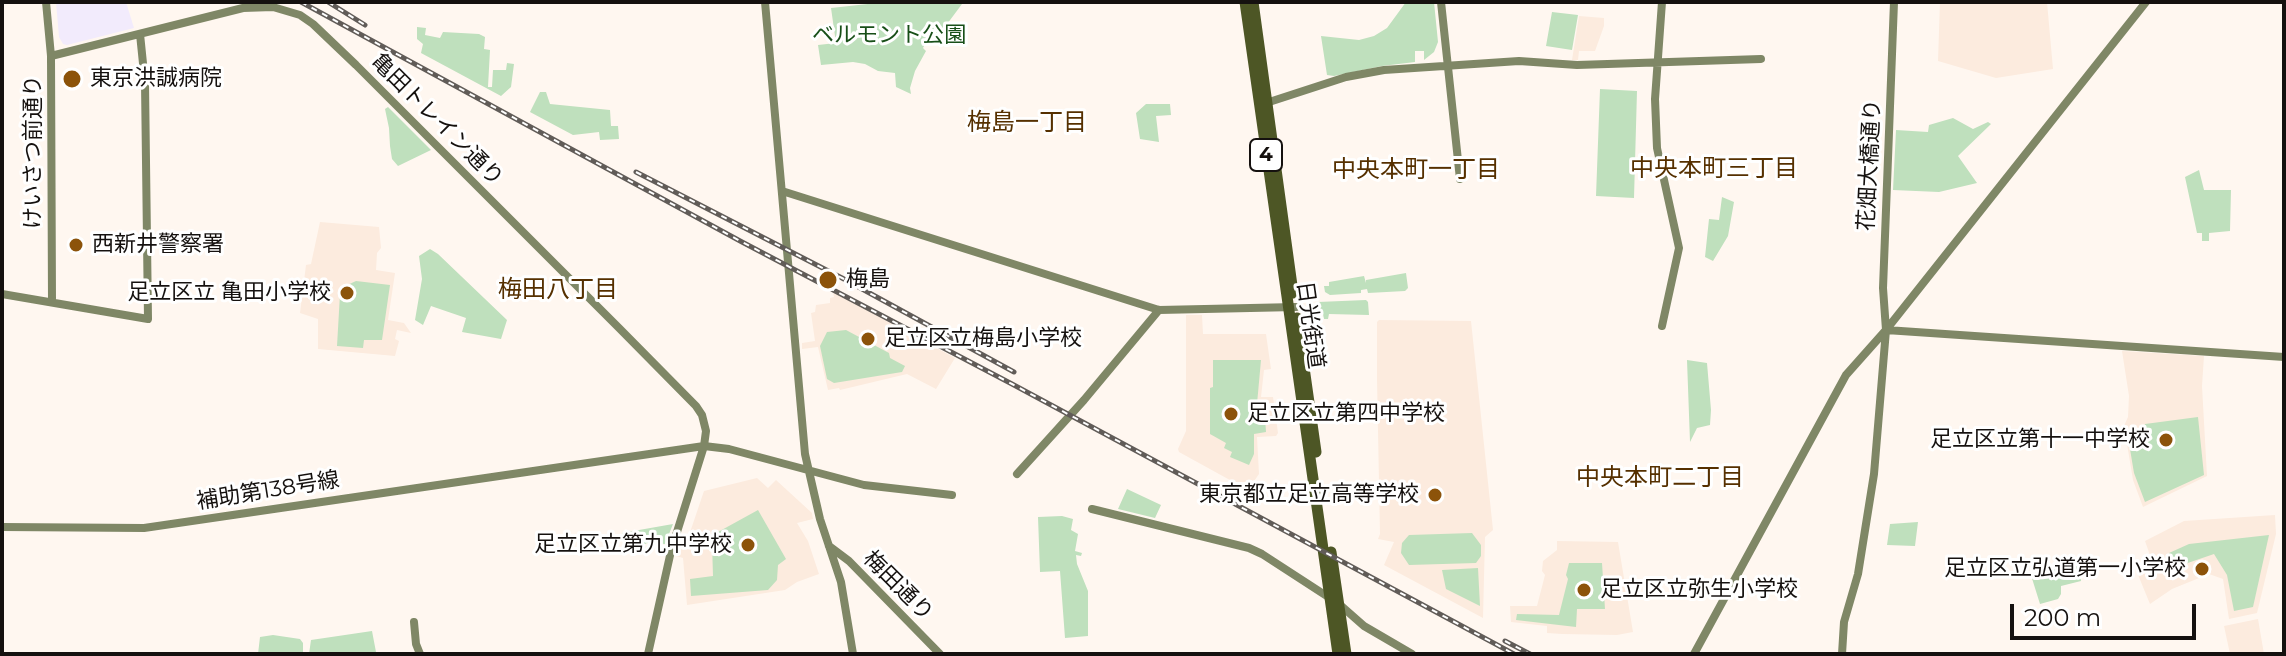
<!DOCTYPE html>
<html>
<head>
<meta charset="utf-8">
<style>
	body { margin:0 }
	#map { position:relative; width:2286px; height:656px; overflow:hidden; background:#fff7f0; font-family:Montserrat,sans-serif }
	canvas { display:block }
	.frame { position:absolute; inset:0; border:4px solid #15110f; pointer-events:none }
	.scale { position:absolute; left:2010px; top:604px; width:186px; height:36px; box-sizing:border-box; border:4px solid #15110f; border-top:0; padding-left:10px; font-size:24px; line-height:28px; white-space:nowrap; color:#15110f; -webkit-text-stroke:6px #fff; paint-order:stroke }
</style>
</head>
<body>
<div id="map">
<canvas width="2286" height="656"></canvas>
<div class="frame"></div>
<div class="scale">200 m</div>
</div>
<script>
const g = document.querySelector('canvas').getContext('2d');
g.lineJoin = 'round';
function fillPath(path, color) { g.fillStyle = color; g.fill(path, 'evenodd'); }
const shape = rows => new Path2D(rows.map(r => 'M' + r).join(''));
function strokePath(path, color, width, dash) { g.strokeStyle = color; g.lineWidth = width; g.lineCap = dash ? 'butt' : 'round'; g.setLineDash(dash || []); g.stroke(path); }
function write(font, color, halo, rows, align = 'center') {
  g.font = font + ' Montserrat,"Noto Sans JP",sans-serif'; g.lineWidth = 6; g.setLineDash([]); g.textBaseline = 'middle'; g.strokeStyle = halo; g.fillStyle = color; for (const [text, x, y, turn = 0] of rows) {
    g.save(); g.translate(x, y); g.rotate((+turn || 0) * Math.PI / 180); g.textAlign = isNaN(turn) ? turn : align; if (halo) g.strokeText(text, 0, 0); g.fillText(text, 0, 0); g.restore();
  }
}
const commercial = shape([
	[56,2,126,2,134,28,67,45,63,44,59,37]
]);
const built = shape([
	[1940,2,2047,2,2053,69,1996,78,1938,61],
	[1579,16,1604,18,1604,26,1595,51,1579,51,1578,60,1572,60],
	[320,222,379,227,381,248,377,253,376,270,395,273,388,320,404,323,411,333,397,330,395,339,399,341,395,356,318,349,318,319,300,313,306,265,311,264],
	[833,292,955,358,936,389,907,374,840,390,839,388,828,390,818,347,802,349,802,343,815,341,811,313,815,312,816,305,830,303,830,298,834,297],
	[1186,315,1202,315,1203,334,1266,334,1271,369,1264,370,1261,397,1273,397,1278,433,1276,436,1257,437,1259,474,1248,490,1179,452,1178,449,1186,431],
	[1379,320,1471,321,1493,530,1485,537,1483,618,1384,565,1394,542,1378,539,1380,534,1377,379,1377,322],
	[2122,351,2204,356,2202,386,2207,476,2143,507,2133,480,2124,426,2128,417,2129,396],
	[757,478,768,488,776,480,812,513,813,519,797,523,808,541,819,574,797,582,785,590,687,605,683,558,673,555,674,548,684,550,704,491],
	[2275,515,2276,534,2257,613,2229,619,2223,579,2209,574,2172,589,2150,604,2134,565,2151,558,2145,541,2184,521],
	[1557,541,1618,542,1633,632,1617,635,1562,634,1547,633,1547,626,1511,622,1510,606,1537,606,1545,575,1542,571,1543,561,1557,550],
	[2258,619,2264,654,2230,654,2224,626]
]);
const green = shape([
	[886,2,962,4,933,43,927,40,923,48,926,51,915,71,910,88,911,94,896,87,895,73,878,71,865,64,853,62,821,65,818,45,836,43,831,8],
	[1406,2,1434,2,1438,42,1434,52,1424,60,1424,51,1415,51,1415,62,1382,66,1334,76,1327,75,1321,36,1359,40,1374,36,1387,28],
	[1552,12,1578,15,1572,50,1546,46],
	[417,27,426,28,425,35,440,38,443,32,479,34,485,37,484,49,490,50,488,87,492,87,493,70,506,70,507,63,514,64,511,87,501,96,421,53,423,44,417,39],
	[1600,89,1637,91,1634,198,1596,196],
	[540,92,546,92,550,104,610,110,611,126,618,126,619,139,600,140,599,132,573,135,530,112],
	[1146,104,1170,104,1171,115,1156,116,1159,142,1140,139,1136,113],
	[388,107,431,150,398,166,392,159,390,146,389,128,385,109],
	[1953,118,1973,129,1988,122,1991,124,1958,156,1977,183,1939,192,1893,190,1896,130,1928,132,1929,125],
	[2199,170,2204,190,2231,190,2230,231,2209,233,2209,241,2202,241,2202,233,2197,233,2185,177],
	[1722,197,1734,202,1728,236,1713,261,1705,257,1709,219,1719,220],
	[430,249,438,254,507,320,501,339,462,332,466,318,431,306,423,325,415,320,422,279,419,256],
	[1406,273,1408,288,1405,291,1368,293,1367,289,1361,290,1361,293,1330,295,1325,292,1324,286,1329,286,1329,282,1364,276,1366,283,1366,280],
	[356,281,390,285,382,340,364,340,363,348,337,346,340,294,343,287],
	[1366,300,1368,302,1369,315,1329,314,1328,319,1324,319,1323,314,1319,314,1318,302],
	[846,330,889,353,890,358,905,366,902,372,834,383,827,379,820,346,827,332],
	[1213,360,1261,360,1257,404,1264,403,1266,432,1254,434,1254,454,1249,465,1230,457,1232,452,1224,448,1226,443,1210,434,1210,388,1213,387],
	[1687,360,1707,363,1711,410,1710,425,1697,428,1690,442],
	[2198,417,2204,475,2145,502,2134,473,2129,443,2139,441,2145,424],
	[1127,489,1161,505,1155,518,1118,509],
	[758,510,786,559,778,565,777,580,768,590,691,596,690,579,713,576,712,543,720,539,718,532],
	[1062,516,1073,519,1071,530,1078,534,1075,551,1082,553,1081,556,1076,555,1077,564,1088,591,1088,636,1065,638,1060,571,1040,572,1038,517],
	[1918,522,1915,546,1887,545,1890,524],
	[673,524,665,544,647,543,626,554,622,533],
	[1472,533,1481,545,1481,556,1476,563,1409,565,1401,553,1402,543,1409,535],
	[2269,535,2253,607,2234,611,2227,575,2214,554,2176,567,2169,553,2189,544],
	[1569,563,1602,563,1605,609,1577,609,1576,627,1516,620,1517,614,1559,615,1568,579,1566,575],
	[2079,566,2081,581,2061,586,2061,594,2058,599,2040,604,2030,572],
	[1478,568,1480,606,1446,589,1442,570],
	[372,631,376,652,309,654,311,640],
	[273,635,300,639,303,643,303,654,258,654,260,637]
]);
const secondary = shape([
	[46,2,51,56,52,302],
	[765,2,805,454,820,519,841,582,853,654],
	[1441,2,1460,179],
	[51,56,243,8,273,7,300,15,313,24,356,65,620,329,696,406,702,415,706,431,704,446,671,551,648,654],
	[1263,104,1346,77,1384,70,1519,61,1577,65,1761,59],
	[782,191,1159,310,1296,307],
	[2,294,148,319,145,83,140,34],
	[1662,326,1679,248,1657,148,1655,99,1662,2],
	[1886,330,2284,357],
	[1017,474,1084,400,1159,310],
	[1092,509,1249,548,1262,554,1339,604,1364,626,1412,654],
	[2,527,144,528,704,446,729,449,864,485,952,495],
	[829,546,849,561,940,654],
	[414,622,416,644,420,654],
	[1694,654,1846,375,1886,330,2146,2],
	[1842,654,1844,622,1858,574,1874,474,1886,330,1883,288,1894,2]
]);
const highway = shape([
	[1245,2,1338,654],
	[1253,2,1293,293],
	[1297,318,1316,452],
	[1331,552,1346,654]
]);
const rail = shape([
	[301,2,742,242,1012,384,1514,654],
	[328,2,365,25],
	[636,172,842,278,1014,372],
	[1505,641,1530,654]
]);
const markers = [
	[72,79,10,"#8c530a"],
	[76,245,8,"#8c530a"],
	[828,280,10,"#8c530a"],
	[347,293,8,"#8c530a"],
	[868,339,8,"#8c530a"],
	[1231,414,8,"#8c530a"],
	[2166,440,8,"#8c530a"],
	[1435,495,8,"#8c530a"],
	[748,545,8,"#8c530a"],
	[2202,569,8,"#8c530a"],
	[1584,590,8,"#8c530a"]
];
const shields = [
	[1266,155,32]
];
const shieldNames = [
	["4",1266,155]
];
const parkNames = [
	["ベルモント公園",889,36]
];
const poiNames = [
	["東京洪誠病院",90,79],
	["西新井警察署",92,245],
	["梅島",846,280],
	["足立区立 亀田小学校",331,293,"right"],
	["足立区立梅島小学校",884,339],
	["足立区立第四中学校",1247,414],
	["足立区立第十一中学校",2150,440,"right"],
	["東京都立足立高等学校",1419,495,"right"],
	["足立区立第九中学校",732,545,"right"],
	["足立区立弘道第一小学校",2186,569,"right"],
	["足立区立弥生小学校",1600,590]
];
const streetNames = [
	["亀田トレイン通り",437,120,45],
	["けいさつ前通り",34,152,-90],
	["花畑大橋通り",1870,165,-87],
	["日光街道",1310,325,82],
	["補助第138号線",268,491,-9],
	["梅田通り",898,586,45]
];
const neighbourhoodNames = [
	["梅島一丁目",1027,123],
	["中央本町三丁目",1714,169],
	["中央本町一丁目",1416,170],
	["梅田八丁目",558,290],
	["中央本町二丁目",1660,478]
];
fillPath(commercial, '#f2ebfc');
fillPath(built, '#fcebde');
fillPath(green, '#bfe0bd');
strokePath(secondary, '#7f8766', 8);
strokePath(highway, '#4d5625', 11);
strokePath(rail, '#615c58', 5);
strokePath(rail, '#fff', 2, [6]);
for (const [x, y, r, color] of markers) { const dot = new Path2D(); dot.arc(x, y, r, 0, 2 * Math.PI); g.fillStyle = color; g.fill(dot); strokePath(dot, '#fff', 3); }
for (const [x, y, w] of shields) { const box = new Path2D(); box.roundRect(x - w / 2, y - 16, w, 32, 6); g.fillStyle = '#fff'; g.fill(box); strokePath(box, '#15110f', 2); }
write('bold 20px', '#15110f', null, shieldNames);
write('22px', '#184f18', '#fff', parkNames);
write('22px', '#15110f', '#fff', poiNames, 'left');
write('22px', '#15110f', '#fff', streetNames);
write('24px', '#563000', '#fff', neighbourhoodNames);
</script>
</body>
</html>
